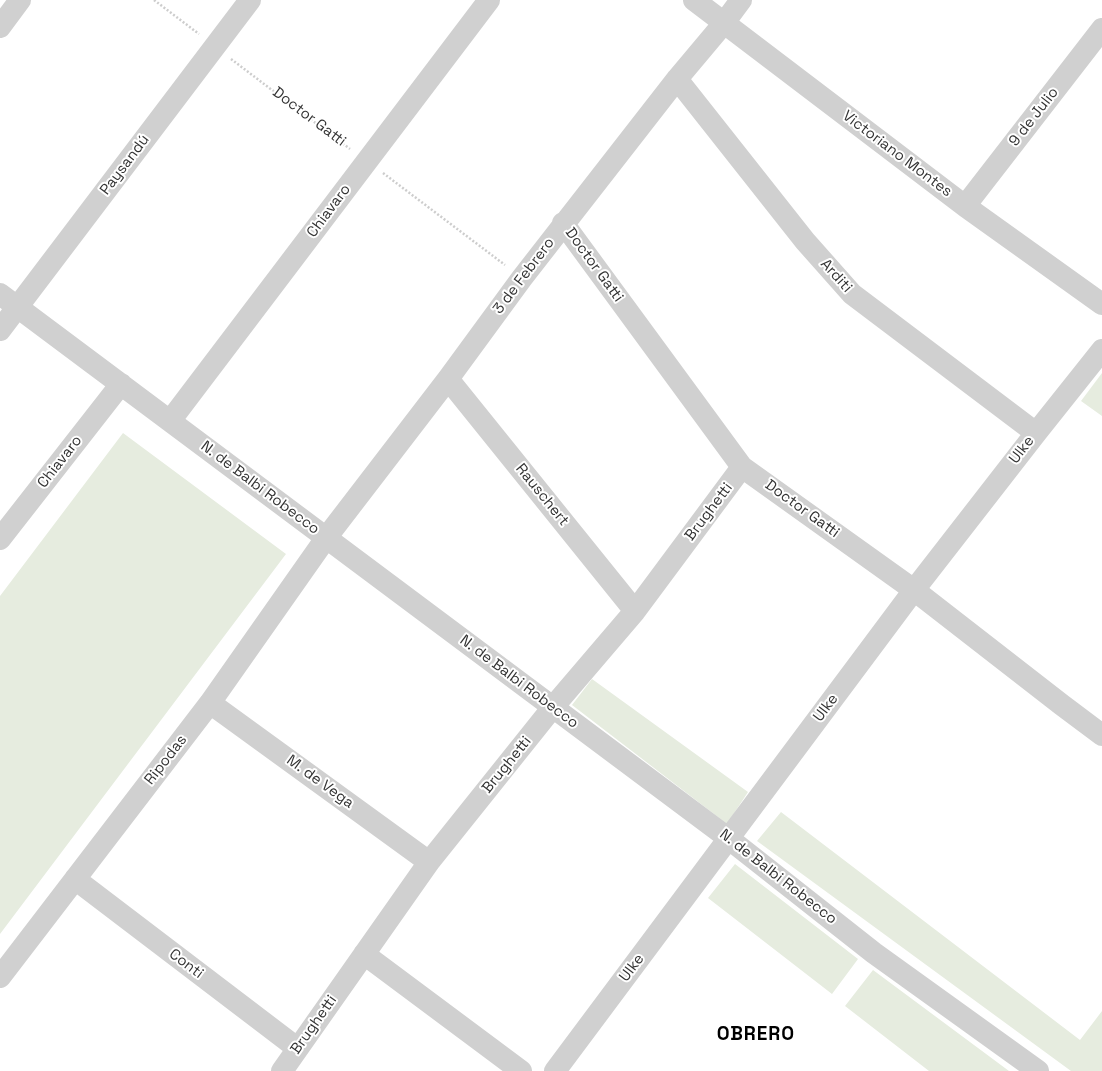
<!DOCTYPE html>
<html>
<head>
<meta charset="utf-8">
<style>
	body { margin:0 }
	canvas { display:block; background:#fff }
</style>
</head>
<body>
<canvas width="1102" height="1071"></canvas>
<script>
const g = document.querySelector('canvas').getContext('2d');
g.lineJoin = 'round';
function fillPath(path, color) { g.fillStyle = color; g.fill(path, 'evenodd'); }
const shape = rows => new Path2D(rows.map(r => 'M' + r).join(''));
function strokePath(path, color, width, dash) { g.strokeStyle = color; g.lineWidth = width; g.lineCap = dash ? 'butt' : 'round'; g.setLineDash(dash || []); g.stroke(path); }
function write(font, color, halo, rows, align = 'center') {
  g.font = font + ' "Space Grotesk",sans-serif'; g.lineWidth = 4; g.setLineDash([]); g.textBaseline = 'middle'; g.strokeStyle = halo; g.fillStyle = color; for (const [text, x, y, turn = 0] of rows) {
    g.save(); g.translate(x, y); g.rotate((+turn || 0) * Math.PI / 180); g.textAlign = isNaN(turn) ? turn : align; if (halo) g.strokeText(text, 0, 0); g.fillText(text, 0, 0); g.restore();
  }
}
const green = shape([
	[1102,373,1102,416,1081,401],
	[123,433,286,554,0,934,0,596],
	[592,679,748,792,727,824,572,705],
	[781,812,1080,1040,1102,1011,1102,1071,1071,1071,757,841],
	[735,864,858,959,832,994,708,898],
	[873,970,1009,1071,929,1071,845,1006]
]);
const path = shape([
	[154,0,199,34],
	[231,59,350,149],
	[383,173,505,265]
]);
const minor = shape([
	[694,0,965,206,1102,304],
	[0,27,20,0],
	[677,79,805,241,852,294,1036,433],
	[965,206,1102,29],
	[563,223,742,467,914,590,1062,705,1102,735],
	[0,294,728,838,874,953,1038,1071],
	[0,330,250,0],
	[448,379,635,611],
	[170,421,489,0],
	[0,539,121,384],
	[210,703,429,862],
	[75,879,297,1048],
	[364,954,521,1071],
	[0,977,210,703,326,538,448,379,522,278,677,79,724,23,741,0],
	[282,1071,429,862,553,707,635,611,742,467],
	[555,1071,914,590,1036,433,1102,350]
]);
const streetNames = [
	["Doctor Gatti",309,117,37],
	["9 de Julio",1034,117,-52],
	["Victoriano Montes",897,154,37],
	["Paysandú",125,165,-53],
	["Chiavaro",329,211,-53],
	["Doctor Gatti",594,265,54],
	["3 de Febrero",524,276,-53],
	["Arditi",836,276,48],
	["Ulke",1022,450,-52],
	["Chiavaro",60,462,-52],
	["N. de Balbi Robecco",260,488,37],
	["Rauschert",542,495,51],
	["Doctor Gatti",802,509,36],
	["Brughetti",709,512,-53],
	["N. de Balbi Robecco",519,682,37],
	["Ulke",826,708,-53],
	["Ripodas",166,760,-52],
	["Brughetti",507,765,-51],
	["M. de Vega",320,782,36],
	["N. de Balbi Robecco",778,877,38],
	["Conti",186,964,37],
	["Ulke",632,968,-53],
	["Brughetti",314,1025,-55]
];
const districtNames = [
	["OBRERO",756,1035]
];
fillPath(green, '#e6ecdf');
strokePath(path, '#cdcdcd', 2.5, [2, 2]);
strokePath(minor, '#d0d0d0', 22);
write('15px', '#333', '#fff', streetNames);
g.letterSpacing = '1px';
write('bold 19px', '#000', '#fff', districtNames);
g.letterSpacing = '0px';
</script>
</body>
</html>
